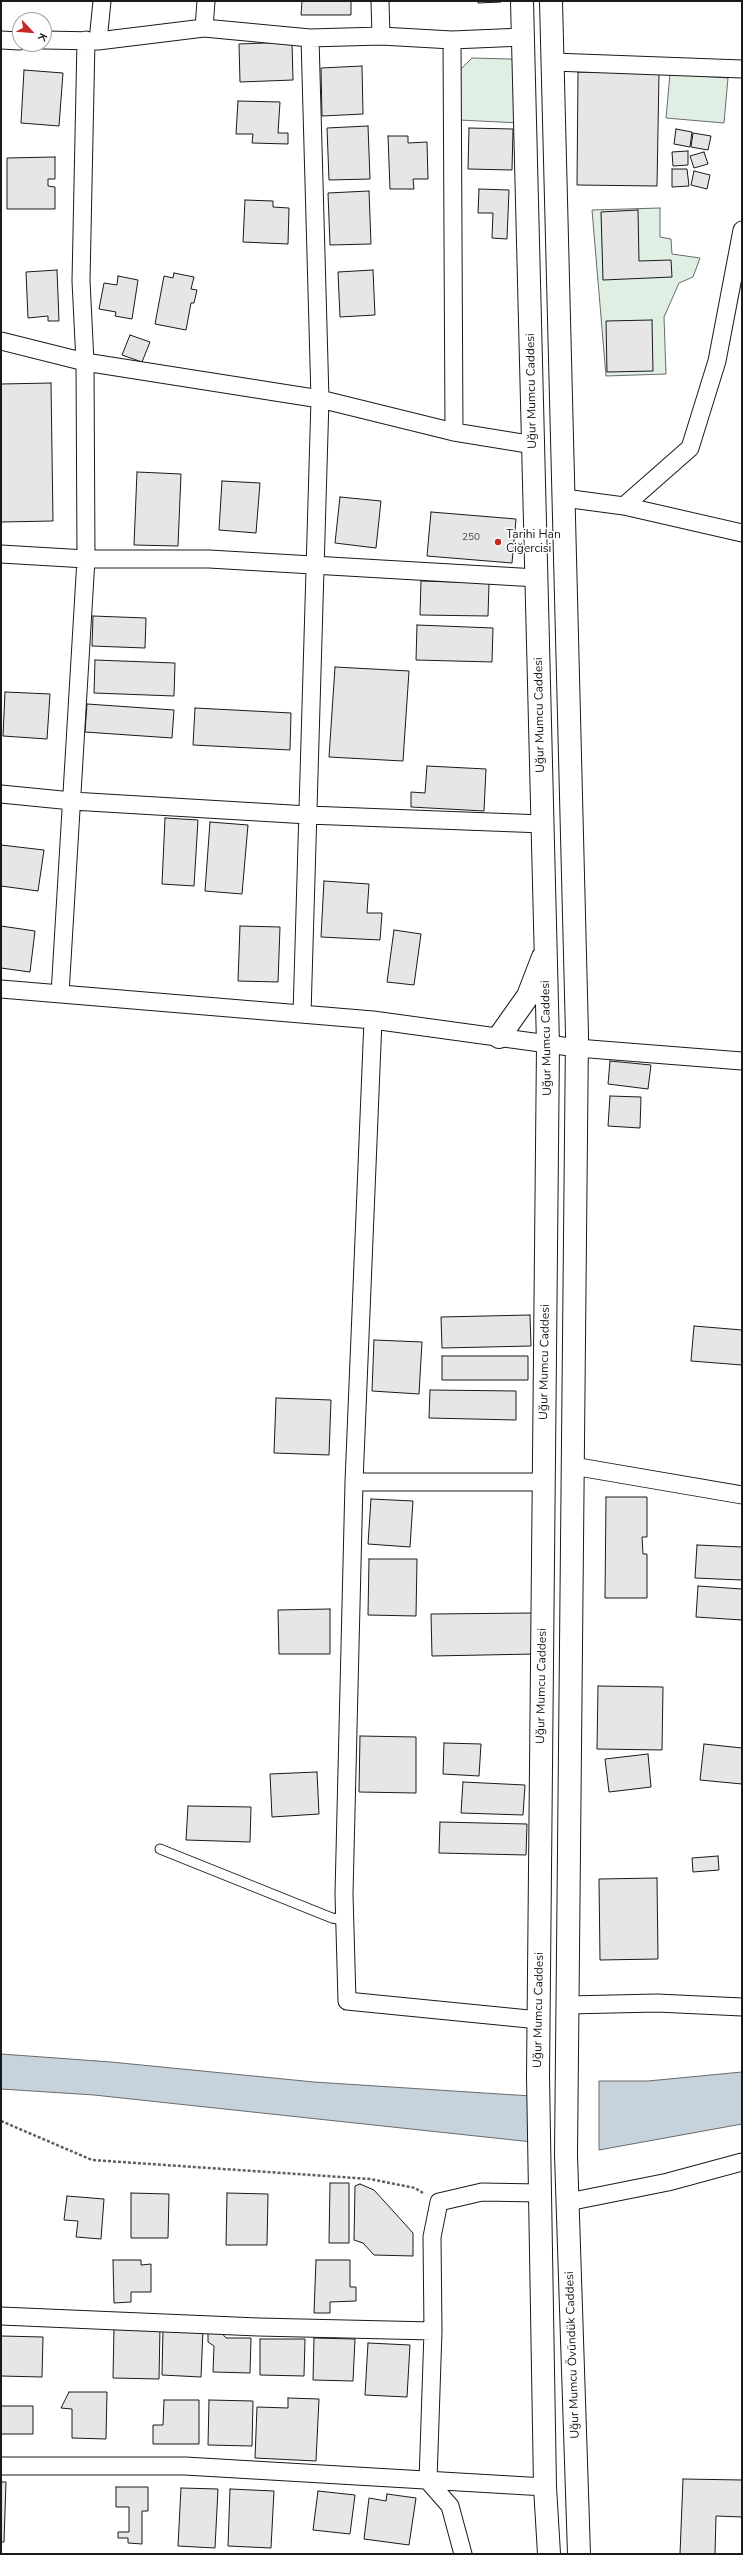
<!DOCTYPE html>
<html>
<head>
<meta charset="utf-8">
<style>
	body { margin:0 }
	#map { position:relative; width:743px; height:2555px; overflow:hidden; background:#fff; font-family:"Nunito Sans",sans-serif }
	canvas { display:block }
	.frame { position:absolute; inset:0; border:2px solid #1a1a1a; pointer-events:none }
	.north { position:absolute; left:12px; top:12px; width:40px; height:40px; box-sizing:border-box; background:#fff; border:1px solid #a3a3a3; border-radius:50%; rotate:116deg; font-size:11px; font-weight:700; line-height:16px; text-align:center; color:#1a1a1a }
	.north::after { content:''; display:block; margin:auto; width:14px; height:18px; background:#c62828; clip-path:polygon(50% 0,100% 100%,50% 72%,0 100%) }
</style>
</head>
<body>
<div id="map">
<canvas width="743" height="2555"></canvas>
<div class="frame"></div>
<div class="north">K</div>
</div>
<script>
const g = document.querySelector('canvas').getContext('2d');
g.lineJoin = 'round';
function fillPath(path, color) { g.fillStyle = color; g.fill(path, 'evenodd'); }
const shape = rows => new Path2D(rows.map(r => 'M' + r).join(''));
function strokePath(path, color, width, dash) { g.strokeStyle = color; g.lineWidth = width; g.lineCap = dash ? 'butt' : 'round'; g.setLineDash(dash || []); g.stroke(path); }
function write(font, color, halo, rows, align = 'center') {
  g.font = font + ' "Nunito Sans",sans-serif'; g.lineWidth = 3; g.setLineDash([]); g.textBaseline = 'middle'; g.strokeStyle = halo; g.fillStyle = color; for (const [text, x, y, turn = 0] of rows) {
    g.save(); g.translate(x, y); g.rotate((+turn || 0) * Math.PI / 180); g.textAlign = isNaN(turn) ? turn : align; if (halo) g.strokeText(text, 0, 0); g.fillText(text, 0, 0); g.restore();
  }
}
const green = shape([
	[472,58,511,59,519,66,520,123,459,120,459,71,472,58],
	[670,74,728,78,724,123,666,118,670,74],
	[660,208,660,237,671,239,672,254,700,258,693,277,679,283,664,317,666,374,606,376,592,210,660,208]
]);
const water = shape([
	[1,2054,111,2062,314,2082,531,2096,532,2142,94,2095,1,2089,1,2054],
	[742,2072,742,2124,599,2150,599,2081,648,2081,742,2072]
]);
const building = shape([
	[302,1,351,1,351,15,301,15,302,1],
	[478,1,501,1,501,2,478,3,478,1],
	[292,42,293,80,240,82,239,44,292,42],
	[362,66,363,114,322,116,321,68,362,66],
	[24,70,63,73,59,126,21,123,24,70],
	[578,72,659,73,657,186,577,185,578,72],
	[238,101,280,102,278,133,288,133,288,144,252,143,253,134,236,134,238,101],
	[368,126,370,179,329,180,327,128,368,126],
	[469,128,513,129,512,170,468,169,469,128],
	[676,129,692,132,690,147,674,144,676,129],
	[693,133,711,136,708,150,691,147,693,133],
	[388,136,408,136,408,143,427,142,428,179,413,179,414,189,390,189,388,136],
	[688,151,688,165,673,166,672,152,688,151],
	[704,152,708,164,694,168,690,156,704,152],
	[55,157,55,179,48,179,48,186,55,187,55,209,7,209,7,158,55,157],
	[672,169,687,169,689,186,672,187,672,169],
	[694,171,710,175,707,189,691,185,694,171],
	[479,189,509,190,507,239,492,238,493,213,478,213,479,189],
	[369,191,371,244,330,245,328,193,369,191],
	[245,200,273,201,273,207,289,208,288,244,243,242,245,200],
	[638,210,639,261,671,260,672,277,603,280,601,212,638,210],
	[57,270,59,321,48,321,48,316,28,318,26,272,57,270],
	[373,270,375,315,340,317,338,272,373,270],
	[174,273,194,277,191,289,197,290,194,303,191,303,186,330,155,324,164,276,173,278,174,273],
	[118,276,138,280,132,319,115,316,116,312,99,309,104,283,117,285,118,276],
	[652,320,653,371,607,372,606,321,652,320],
	[130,335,150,342,142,362,122,355,130,335],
	[51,383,53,521,1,522,1,384,51,383],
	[137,472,181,474,178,546,134,545,137,472],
	[222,481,260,483,256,533,219,530,222,481],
	[340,497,381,501,376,548,335,543,340,497],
	[431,512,516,519,512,563,427,556,431,512],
	[421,581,489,583,488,616,420,615,421,581],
	[93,616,146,618,145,648,92,646,93,616],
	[417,625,493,628,492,662,416,660,417,625],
	[95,660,175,663,174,696,94,693,95,660],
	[335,667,409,671,403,761,329,757,335,667],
	[5,692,50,694,47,739,3,736,5,692],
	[87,704,174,710,172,738,85,732,87,704],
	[195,708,291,713,290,750,193,745,195,708],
	[427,766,486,769,484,811,411,807,411,792,425,793,427,766],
	[165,818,198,820,194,886,162,884,165,818],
	[210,822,248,825,242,894,205,891,210,822],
	[1,845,44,850,38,891,1,886,1,845],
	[324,881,369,884,367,913,382,913,380,940,321,937,324,881],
	[1,926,35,931,30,972,1,968,1,926],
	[240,926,280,927,278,982,238,981,240,926],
	[394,930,421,934,414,985,387,982,394,930],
	[610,1061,651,1065,648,1089,608,1084,610,1061],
	[610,1096,641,1097,640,1128,608,1126,610,1096],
	[530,1315,531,1346,442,1348,441,1317,530,1315],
	[694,1326,742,1330,742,1365,691,1361,694,1326],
	[374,1340,422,1342,419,1394,372,1391,374,1340],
	[442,1356,528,1356,528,1380,442,1380,442,1356],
	[430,1390,516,1391,516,1420,429,1418,430,1390],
	[276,1398,331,1400,329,1455,274,1453,276,1398],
	[606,1497,647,1497,647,1537,642,1537,643,1554,647,1554,647,1598,605,1598,606,1497],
	[371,1499,413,1501,410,1547,368,1544,371,1499],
	[697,1545,742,1547,742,1580,695,1578,697,1545],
	[369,1559,417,1559,416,1616,368,1615,369,1559],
	[698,1586,742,1589,742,1620,696,1617,698,1586],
	[330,1609,330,1654,279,1654,278,1610,330,1609],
	[534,1613,535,1654,432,1656,431,1614,534,1613],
	[598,1686,663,1687,662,1750,597,1749,598,1686],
	[360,1736,416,1737,416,1793,359,1792,360,1736],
	[444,1743,481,1744,479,1776,443,1774,444,1743],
	[704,1744,742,1748,742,1784,700,1780,704,1744],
	[648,1754,651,1787,609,1792,605,1759,648,1754],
	[317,1772,319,1814,272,1817,270,1774,317,1772],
	[463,1782,525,1785,523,1815,461,1813,463,1782],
	[188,1806,251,1807,250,1842,186,1840,188,1806],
	[440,1822,527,1824,526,1855,439,1853,440,1822],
	[718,1856,719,1870,693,1872,692,1858,718,1856],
	[657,1878,658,1959,600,1960,599,1879,657,1878],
	[330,2183,349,2183,349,2243,329,2243,330,2183],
	[360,2184,374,2190,413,2233,413,2256,374,2255,363,2243,354,2240,355,2186,360,2184],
	[131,2193,169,2194,168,2238,131,2238,131,2193],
	[227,2193,268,2194,267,2245,226,2245,227,2193],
	[67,2196,104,2199,101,2239,76,2237,78,2221,64,2220,67,2196],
	[113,2260,141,2260,141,2265,151,2264,151,2292,131,2292,131,2302,114,2303,113,2260],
	[316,2260,350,2260,350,2287,356,2287,356,2301,330,2302,330,2313,314,2313,316,2260],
	[114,2327,160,2327,159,2379,113,2378,114,2327],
	[163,2329,203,2330,201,2377,162,2375,163,2329],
	[208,2331,220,2331,226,2338,251,2338,250,2373,213,2372,214,2346,208,2342,208,2331],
	[1,2336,43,2337,42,2377,1,2376,1,2336],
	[314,2338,355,2339,353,2381,313,2380,314,2338],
	[260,2339,305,2339,304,2376,260,2375,260,2339],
	[368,2343,410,2345,407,2397,365,2395,368,2343],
	[69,2392,107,2392,106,2439,72,2438,72,2409,61,2408,69,2392],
	[288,2398,319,2399,316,2461,255,2458,257,2407,288,2408,288,2398],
	[164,2400,199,2400,199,2444,153,2444,153,2425,163,2425,164,2400],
	[209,2400,253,2401,252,2446,208,2445,209,2400],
	[1,2406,33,2406,33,2434,1,2434,1,2406],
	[683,2479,742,2480,742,2517,716,2516,715,2554,680,2554,683,2479],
	[1,2482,6,2482,4,2542,1,2542,1,2482],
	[116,2487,148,2487,148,2511,142,2511,142,2544,128,2543,128,2538,118,2538,118,2532,129,2532,129,2507,116,2507,116,2487],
	[181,2488,218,2489,215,2548,178,2546,181,2488],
	[230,2489,274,2491,271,2548,228,2546,230,2489],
	[318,2491,355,2495,350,2534,313,2530,318,2491],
	[387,2494,416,2498,409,2545,364,2539,369,2498,386,2501,387,2494]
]);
const path = shape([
	[1,2121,92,2160,370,2179,415,2188,423,2193]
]);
const service = shape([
	[160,1849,332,1918,344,1920]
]);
const minor = shape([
	[380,1,381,36],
	[204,28,206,1],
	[1,40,20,41],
	[44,40,98,41,204,28,310,38,381,36,452,40,523,37],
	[452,40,454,432],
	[98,41,102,1],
	[553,62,742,69],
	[1,341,85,362,320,399,454,432,534,445],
	[564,498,624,506,742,533],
	[624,506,690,448,717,361,742,230],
	[1,554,86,559,209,559,537,578],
	[1,794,72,801,308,815,543,824],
	[1,989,373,1020,577,1048,742,1061],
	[60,994,86,559,85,362,81,281,86,40],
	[302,1014,320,399,310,38],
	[373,1020,354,1482,344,1894,347,2001,539,2020],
	[573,1466,742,1495],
	[354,1482,544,1482],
	[568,2005,657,2003,742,2007],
	[568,2202,668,2182,742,2162],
	[1,2316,258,2327,433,2331],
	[1,2466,185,2466,545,2487],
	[463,2554,450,2506,428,2481,433,2331,432,2237,439,2202,482,2192,539,2193]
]);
const tertiary = shape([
	[522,1,548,1044,538,2076,545,2487,549,2554],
	[551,1,577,1034,566,2155,579,2554],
	[499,1037,528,996,543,957]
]);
const markers = [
	[498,542,4,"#c62828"]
];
const numberNames = [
	["250",471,538]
];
const streetNames = [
	["Uğur Mumcu Caddesi",532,391,-91],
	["Uğur Mumcu Caddesi",540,715,-91],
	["Uğur Mumcu Caddesi",547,1038,-91],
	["Uğur Mumcu Caddesi",545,1362,-89],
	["Uğur Mumcu Caddesi",542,1686,-89],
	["Uğur Mumcu Caddesi",539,2010,-89],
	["Uğur Mumcu Övündük Caddesi",573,2355,-92]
];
const poiNames = [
	["Tarihi Han",506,535],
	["Ciğercisi",506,549]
];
fillPath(green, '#e0efe3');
strokePath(green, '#6a6a6a', 1);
fillPath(water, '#c6d2dc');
strokePath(water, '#6a6a6a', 1);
fillPath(building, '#e6e6e6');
strokePath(building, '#1a1a1a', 1);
strokePath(service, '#1a1a1a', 11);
strokePath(minor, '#1a1a1a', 19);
strokePath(tertiary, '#1a1a1a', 24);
strokePath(path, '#5f5f5f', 2.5, [3, 2]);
strokePath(service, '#fff', 9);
strokePath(minor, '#fff', 17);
strokePath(tertiary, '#fff', 22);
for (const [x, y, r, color] of markers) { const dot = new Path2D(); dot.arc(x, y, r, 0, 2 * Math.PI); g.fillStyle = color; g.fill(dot); strokePath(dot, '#fff', 1.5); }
write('10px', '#4d4d4d', null, numberNames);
write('12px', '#1a1a1a', '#fff', streetNames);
write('12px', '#1a1a1a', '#fff', poiNames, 'left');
</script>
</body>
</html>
